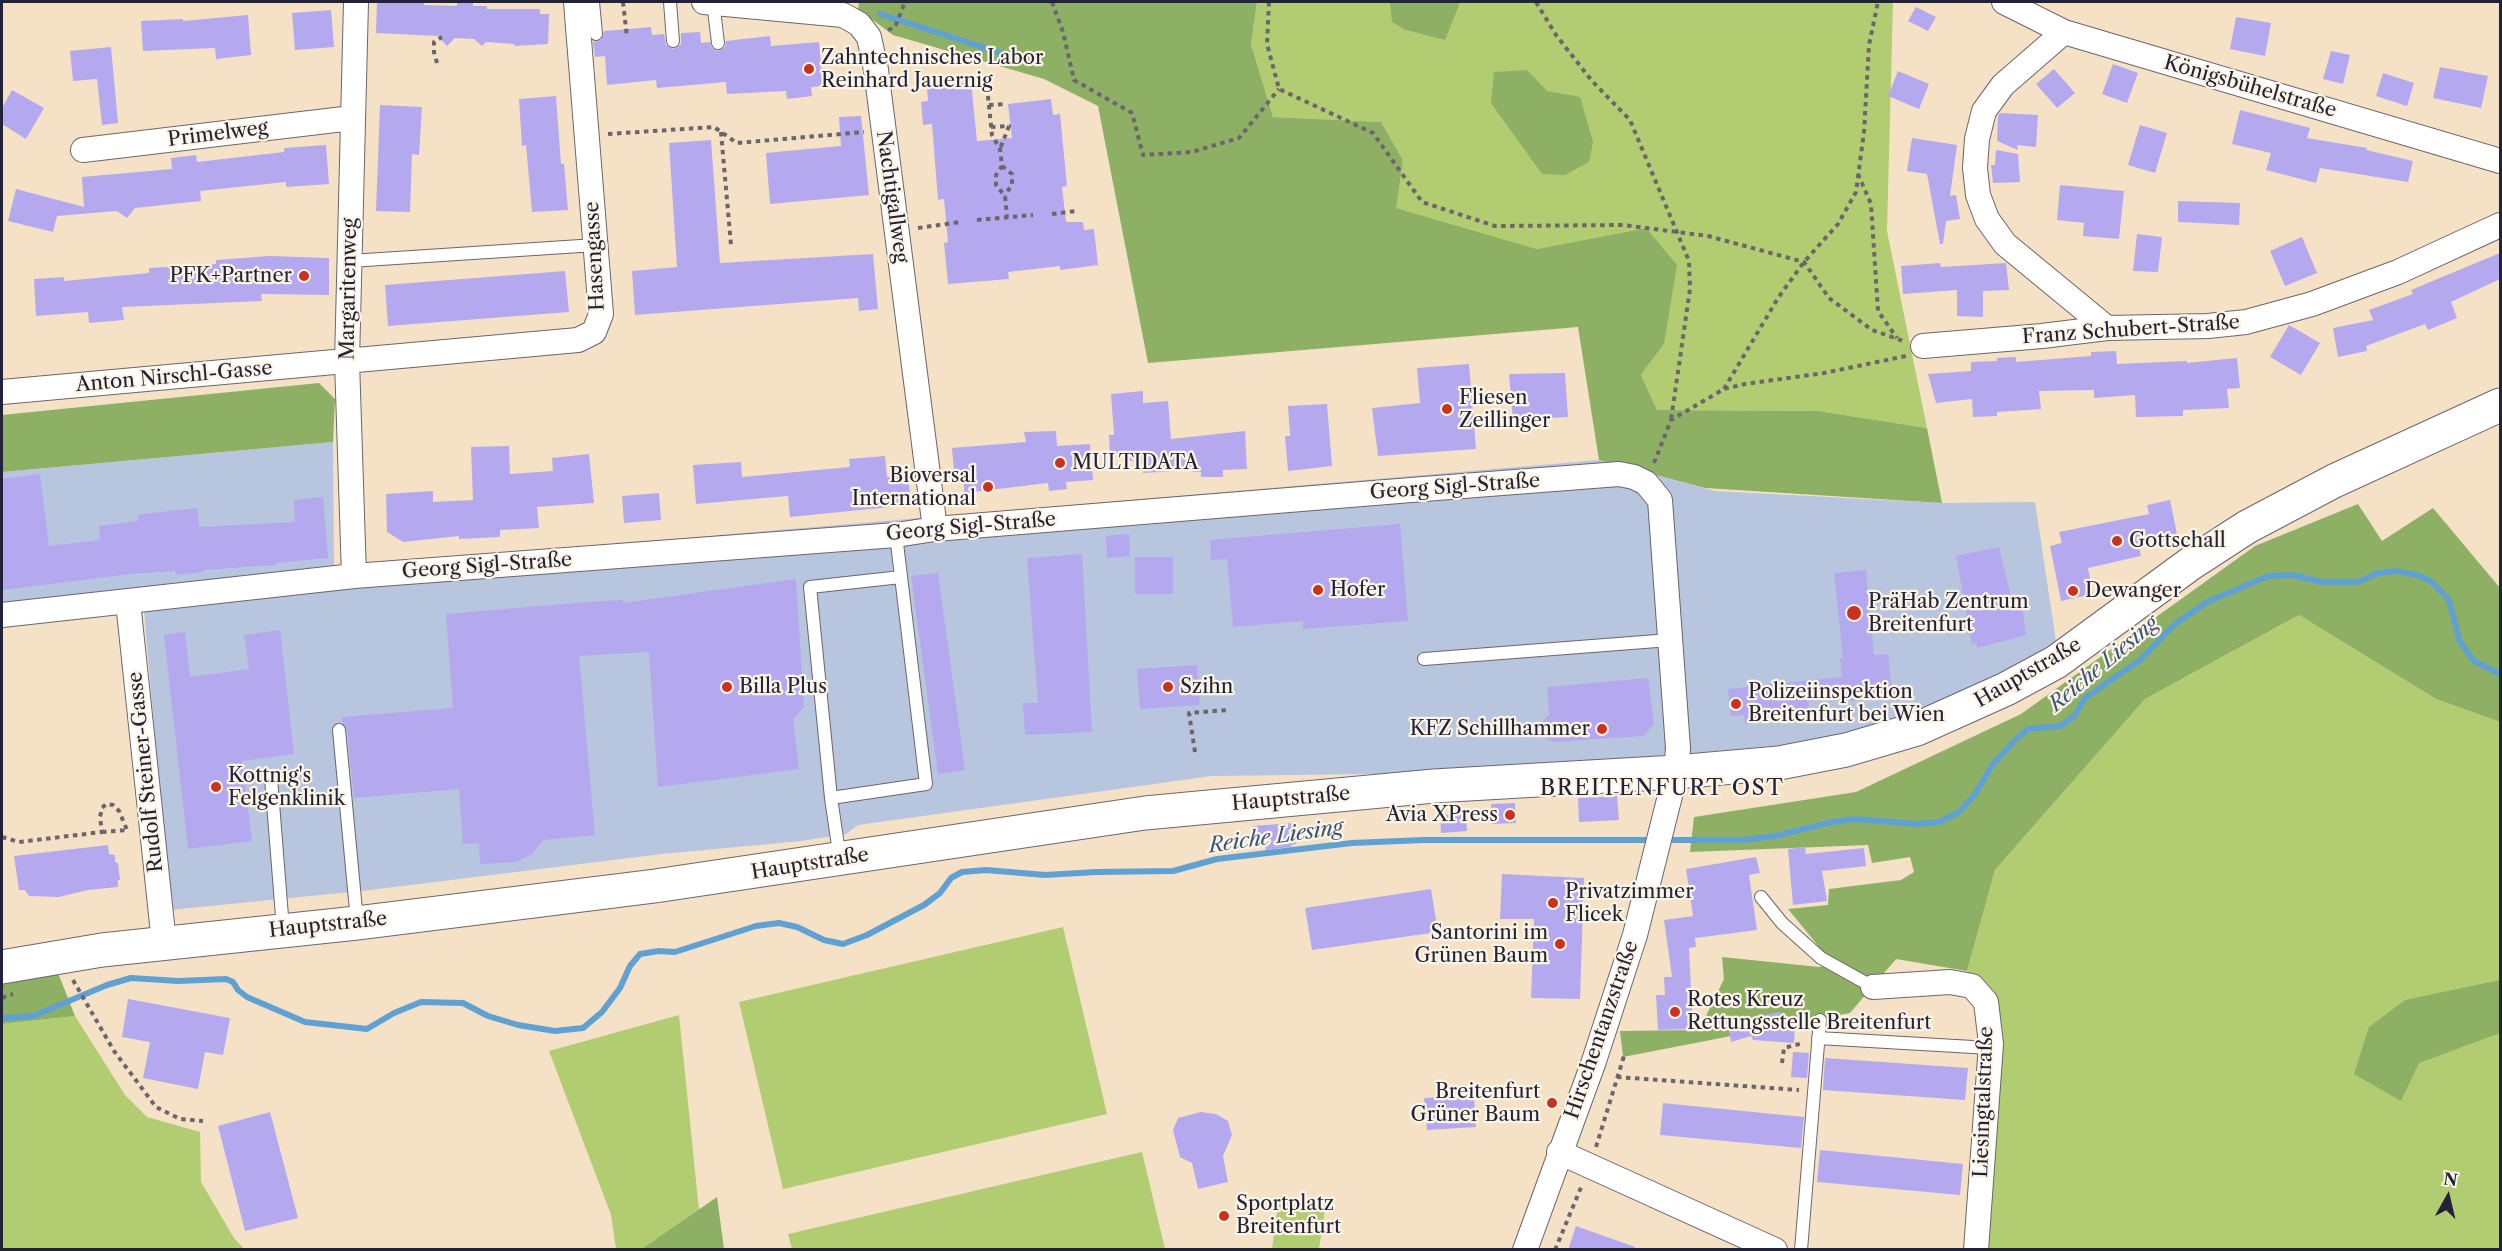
<!DOCTYPE html>
<html>
<head>
<meta charset="utf-8">
<style>
	body { margin:0 }
	#map { position:relative; width:2502px; height:1251px; overflow:hidden; background:#f5e2c6; font-family:"Libre Caslon Text",serif }
	canvas { display:block }
	.frame { position:absolute; inset:0; border:3px solid #22223b; pointer-events:none }
	.north { position:absolute; left:2418px; top:1167px; width:60px; height:60px; -webkit-text-stroke:4px #fcf5e5; paint-order:stroke; rotate:8deg; font-size:16px; font-weight:700; line-height:24px; text-align:center; color:#22223b }
	.north::after { content:''; display:block; margin:auto; width:21px; height:27px; background:#22223b; clip-path:polygon(50% 0,100% 100%,50% 72%,0 100%) }
</style>
</head>
<body>
<div id="map">
<canvas width="2502" height="1251"></canvas>
<div class="frame"></div>
<div class="north">N</div>
</div>
<script>
const g = document.querySelector('canvas').getContext('2d');
g.lineJoin = 'round';
function fillPath(path, color) { g.fillStyle = color; g.fill(path, 'evenodd'); }
const shape = rows => new Path2D(rows.map(r => 'M' + r).join(''));
function strokePath(path, color, width, dash) { g.strokeStyle = color; g.lineWidth = width; g.lineCap = dash ? 'butt' : 'round'; g.setLineDash(dash || []); g.stroke(path); }
function write(font, color, halo, rows, align = 'center') {
  g.font = font + ' "Libre Caslon Text",serif'; g.lineWidth = 4.5; g.setLineDash([]); g.textBaseline = 'middle'; g.strokeStyle = halo; g.fillStyle = color; for (const [text, x, y, turn = 0] of rows) {
    g.save(); g.translate(x, y); g.rotate((+turn || 0) * Math.PI / 180); g.textAlign = isNaN(turn) ? turn : align; if (halo) g.strokeText(text, 0, 0); g.fillText(text, 0, 0); g.restore();
  }
}
const industrial = shape([
	[333,442,334,568,1599,460,1715,491,1942,503,2035,502,2056,641,1983,686,1883,726,1823,742,1453,773,1212,776,858,825,846,834,801,841,662,854,370,890,170,910,144,611,2,626,2,472]
]);
const green = shape([
	[1257,2,1893,2,1887,231,1927,428,1818,411,1657,410,1641,375,1664,344,1646,228,1537,249,1395,208,1403,160,1381,122,1273,117,1251,44],
	[2299,615,2436,699,2500,722,2500,1249,1987,1249,1999,1007,1967,971,1995,870,2145,699],
	[1063,927,1107,1114,783,1189,739,1002],
	[679,1015,703,1249,616,1249,611,1215,549,1051],
	[75,1016,125,1095,147,1117,200,1132,201,1182,234,1238,244,1249,2,1249,2,1024],
	[1142,1152,1165,1249,792,1249,788,1234],
	[1279,1196,1326,1203,1319,1249,1272,1249]
]);
const forest = shape([
	[859,2,1257,2,1251,44,1273,117,1381,122,1403,160,1396,208,1537,249,1646,228,1677,265,1664,344,1641,375,1657,410,1818,411,1927,428,1942,503,1705,488,1599,460,1578,327,1148,363,1098,106,1044,79,893,35,858,9],
	[1390,2,1458,2,1459,5,1445,40,1406,30,1392,22],
	[1527,70,1547,91,1580,97,1593,142,1589,162,1565,175,1542,174,1491,103,1494,72],
	[319,383,335,399,333,442,2,472,2,415],
	[2358,504,2382,541,2433,508,2500,588,2500,722,2436,699,2299,615,2145,699,1995,870,1967,971,1896,959,1850,1013,1623,1057,1620,1031,1699,1030,1724,979,1722,957,1819,967,1833,964,1788,909,1828,905,1829,889,1901,880,1914,872,1910,857,1872,863,1868,845,1690,852,1694,817,1856,792,2021,714,2255,546],
	[58,973,75,1016,2,1024,2,982],
	[2500,980,2500,1033,2419,1063,2401,1101,2354,1074,2369,1027,2405,1000],
	[717,1197,724,1249,642,1249]
]);
const stream = shape([
	[880,14,1007,55],
	[1665,840,1743,840,1775,836,1832,822,1854,819,1918,824,1939,822,1959,812,1975,794,1993,764,2017,738,2028,729,2061,726,2074,716,2085,698,2140,660,2175,624,2207,602,2268,576,2293,575,2321,582,2358,582,2378,573,2396,571,2417,575,2432,582,2449,600,2460,642,2474,661,2500,674],
	[2,1018,33,1016,107,985,131,978,178,981,226,979,233,982,238,990,247,997,305,1022,367,1029,394,1013,421,1002,463,1003,488,1016,518,1025,555,1031,583,1028,602,1012,620,988,630,966,640,954,659,951,675,952,756,926,779,923,797,927,824,940,843,944,867,935,924,905,940,893,951,878,962,872,986,870,1045,875,1096,872,1173,871,1217,859,1352,843,1424,840,1652,840]
]);
const building = shape([
	[377,2,424,2,424,5,457,6,457,2,473,2,473,6,487,6,487,9,540,9,540,14,549,14,548,44,515,46,514,44,486,42,482,46,474,39,455,38,447,46,438,36,376,33],
	[1916,7,1936,17,1928,31,1908,21],
	[331,10,334,47,295,50,292,13],
	[248,15,251,55,216,59,215,48,143,51,141,21,183,19,183,21],
	[2236,17,2271,23,2265,56,2230,49],
	[651,27,652,35,664,34,666,45,673,49,681,44,681,33,700,32,701,43,710,42,712,48,718,51,725,47,726,41,770,36,771,46,819,42,823,86,811,87,812,96,787,99,786,91,727,94,726,82,657,88,656,80,607,85,605,56,595,57,593,42,601,40,604,31],
	[111,47,118,123,102,125,97,79,73,81,70,51],
	[2331,51,2350,55,2343,84,2323,79],
	[2113,64,2138,73,2127,103,2102,94],
	[2440,67,2488,76,2481,108,2433,98],
	[2054,69,2075,93,2057,108,2036,84],
	[1898,71,1929,84,1919,109,1888,96],
	[2383,73,2414,83,2407,106,2376,96],
	[971,82,977,141,1012,138,1008,104,1051,99,1053,115,1060,114,1067,186,1062,187,1066,222,1083,222,1084,230,1094,229,1098,265,1060,270,1060,266,1008,272,1009,279,948,284,944,243,948,242,944,199,938,200,932,124,923,125,921,102,928,101,927,86],
	[12,90,44,108,26,139,2,124,2,108],
	[556,96,561,164,564,164,568,210,532,212,526,145,522,146,519,99],
	[380,105,422,107,419,155,412,154,410,212,376,211],
	[2240,110,2310,128,2307,138,2367,148,2366,150,2413,161,2408,182,2320,168,2316,183,2266,170,2271,153,2232,144],
	[2000,113,2038,115,2036,147,2017,145,2018,150,1997,141,1998,116],
	[861,116,869,195,770,204,766,153,841,146,839,117],
	[2140,125,2167,133,2155,173,2128,165],
	[1912,138,1957,145,1950,196,1956,195,1960,219,1946,221,1943,244,1940,244,1927,174,1907,171],
	[711,140,720,263,873,254,878,309,859,311,858,298,635,315,632,271,677,267,669,143],
	[326,145,329,184,286,187,286,182,200,191,201,201,135,208,127,218,117,211,57,216,53,232,8,221,16,189,84,207,82,177,172,169,171,158,196,155,197,162,284,152,284,148],
	[1996,150,2018,154,2020,182,1993,183,1991,165,1995,165],
	[2060,185,2124,191,2119,239,2083,236,2084,223,2057,220],
	[2178,201,2240,203,2239,225,2178,222],
	[2137,234,2162,237,2158,272,2133,271],
	[2302,237,2317,273,2285,286,2270,251],
	[2500,253,2500,279,2451,302,2457,318,2428,330,2425,324,2366,346,2367,351,2338,357,2333,328,2373,320,2369,310,2413,294,2411,290],
	[269,256,329,258,329,295,261,294,262,301,122,307,124,320,89,323,88,312,36,316,34,279,64,277,64,281,149,273,149,268,216,264,216,260],
	[1940,263,1941,267,2006,263,2009,290,1983,291,1983,317,1957,316,1957,290,1903,294,1901,266],
	[565,271,569,312,388,326,385,285],
	[2289,325,2320,343,2301,375,2270,357],
	[2116,351,2117,364,2187,361,2187,363,2237,358,2240,388,2227,389,2229,408,2183,410,2183,416,2136,417,2135,395,2094,398,2094,390,2039,391,2041,409,1997,412,1997,416,1973,417,1972,399,1936,403,1928,374,1971,371,1971,362,1997,361,1997,358,2016,357,2016,362,2091,356,2091,352],
	[1469,364,1476,449,1378,456,1372,408,1420,403,1417,368],
	[1565,373,1568,417,1513,420,1509,374],
	[1143,391,1143,403,1168,401,1171,439,1245,431,1247,469,1223,470,1223,477,1201,477,1201,472,1192,472,1192,470,1143,473,1141,460,1126,461,1126,453,1110,454,1109,435,1114,435,1111,394],
	[1327,404,1332,466,1288,471,1285,436,1290,436,1288,406],
	[1056,431,1057,446,1090,444,1093,480,1066,482,1067,489,1049,491,1048,483,964,493,964,483,955,483,952,448,1026,442,1024,432],
	[509,446,510,474,553,471,552,458,589,454,594,503,537,507,539,528,500,530,500,537,459,539,459,536,403,542,387,532,386,494,433,491,433,502,473,500,471,447],
	[885,456,887,477,908,475,911,505,790,517,788,496,696,504,693,465,741,462,742,477,850,467,849,459],
	[40,474,49,546,100,540,99,526,138,521,138,515,169,511,197,508,199,527,295,522,294,500,323,497,328,558,276,563,276,565,203,570,203,572,176,575,175,571,130,574,2,590,2,479],
	[659,493,661,520,624,523,622,496],
	[2170,500,2177,534,2138,542,2141,556,2088,568,2093,594,2061,601,2050,546,2062,543,2059,532,2149,514,2147,505],
	[1400,524,1408,621,1303,629,1303,621,1233,627,1227,559,1211,560,1210,540],
	[1129,534,1130,556,1107,558,1106,536],
	[1999,547,2013,606,2022,605,2026,635,1977,648,1976,643,1972,644,1956,556],
	[1082,554,1092,732,1025,735,1023,703,1038,703,1027,558],
	[1135,557,1173,557,1173,594,1135,594],
	[1866,570,1874,655,1888,654,1892,694,1881,694,1882,698,1850,701,1849,697,1808,702,1810,717,1745,724,1744,715,1731,716,1728,689,1842,677,1840,658,1843,658,1834,573],
	[938,573,965,770,938,774,911,576],
	[796,579,804,707,793,719,799,769,658,787,649,652,579,656,595,835,543,840,532,854,516,862,480,864,479,843,463,844,459,789,354,798,347,729,342,722,342,717,453,708,446,614,576,603,623,600,623,603],
	[280,630,294,754,242,761,252,841,188,849,164,635,185,632,190,677,249,669,244,635],
	[1197,665,1200,705,1140,709,1137,669],
	[1648,678,1654,724,1643,736,1552,742,1544,736,1542,722,1549,715,1547,687],
	[1617,796,1619,820,1579,822,1578,798],
	[1515,803,1516,823,1492,824,1491,804],
	[1466,814,1467,831,1441,833,1440,815],
	[1294,823,1296,844,1291,845,1292,847,1266,850,1265,844,1254,845,1252,826],
	[108,845,109,854,115,855,115,862,118,863,120,880,118,880,118,887,88,890,59,897,29,896,25,890,19,890,14,856],
	[1805,847,1806,854,1864,848,1866,866,1822,871,1827,901,1793,905,1788,849],
	[1756,857,1760,873,1749,875,1757,930,1695,938,1696,947,1689,948,1693,1029,1658,1030,1656,995,1665,995,1664,977,1672,977,1664,920,1693,916,1686,869],
	[1502,874,1584,878,1580,999,1531,998,1534,919,1500,919],
	[1431,889,1438,932,1312,950,1305,908],
	[128,999,230,1018,223,1055,205,1052,198,1089,143,1078,150,1042,122,1037],
	[1780,1012,1783,1023,1795,1024,1794,1043,1753,1040,1751,1036,1731,1042,1728,1025,1745,1021,1744,1019],
	[1793,1052,1809,1053,1807,1078,1791,1077],
	[1825,1058,1968,1068,1965,1100,1823,1090],
	[1474,1096,1476,1127,1427,1130,1424,1098],
	[1663,1103,1804,1117,1801,1148,1660,1135],
	[270,1112,298,1218,245,1231,218,1126],
	[1201,1112,1216,1114,1228,1121,1232,1135,1223,1156,1228,1182,1198,1189,1192,1163,1180,1157,1173,1130,1178,1118],
	[1820,1150,1963,1164,1960,1195,1817,1182],
	[1576,1226,1635,1247,1635,1250,1568,1250]
]);
const path = shape([
	[623,2,627,37],
	[1052,2,1063,32,1074,80,1132,113,1143,155,1192,152,1239,138,1279,89],
	[1269,2,1267,44,1279,89,1373,133,1422,202,1495,226,1623,225,1708,236,1804,262,1829,298,1872,330,1903,341],
	[1536,2,1556,35,1592,81,1630,120,1689,261,1690,289,1671,420],
	[888,30,895,27,905,2],
	[437,63,434,52,434,42,442,37],
	[987,87,992,135,1000,149,1002,166,996,175,996,185,1005,196,1007,217],
	[989,105,1006,104],
	[991,127,1009,126,1000,149],
	[721,132,731,245],
	[608,134,714,127,737,143,864,132],
	[1002,166,1012,174,1012,184,1005,196],
	[1858,174,1871,204,1878,311,1897,338],
	[1052,214,1076,211],
	[977,220,1033,215],
	[918,228,960,222],
	[1724,389,1778,298,1804,262,1838,224,1856,192,1864,132,1869,45,1878,2],
	[1654,463,1671,420,1724,389,1745,384,1824,373,1906,356],
	[1195,752,1189,713,1228,710],
	[102,832,127,830],
	[2,837,19,842,102,832,100,817,102,808,106,804,113,805,119,811,127,830,130,829],
	[73,980,114,1051,156,1107,180,1119,203,1121],
	[2,998,13,994],
	[1782,1063,1784,1048,1803,1043],
	[1617,1077,1799,1090],
	[1596,1147,1624,1056],
	[1555,1250,1582,1185]
]);
const service = shape([
	[593,2,596,34],
	[670,2,673,41],
	[713,2,718,43],
	[350,261,596,245],
	[1424,659,1670,640],
	[339,730,357,921],
	[271,778,283,929],
	[831,798,810,587,901,577],
	[840,859,831,798,926,784,896,535],
	[1761,897,1782,923,1821,958,1873,987],
	[1818,1038,1990,1048],
	[1801,1250,1820,1020]
]);
const minor = shape([
	[704,2,843,15,859,24,869,37,876,70,935,529],
	[2004,2,2064,32,2500,161],
	[2064,32,2003,85,1984,111,1977,139,1975,168,1978,195,1987,219,2005,244,2107,328],
	[83,150,352,118],
	[1923,346,2042,336,2107,328,2208,326,2246,322,2312,304,2398,272,2500,225],
	[2,392,578,340,594,332,601,314,576,2],
	[354,576,347,361,356,2],
	[128,602,164,943],
	[2,615,354,576,896,535,935,529,1411,490,1619,474,1634,477,1646,483,1660,500,1678,748,1676,772,1635,935,1593,1064,1525,1250],
	[1873,987,1950,982,1972,986,1986,1002,1991,1044,1976,1250],
	[1559,1152,1775,1250]
]);
const secondary = shape([
	[2,967,102,950,357,923,655,886,1145,813,1434,786,1676,772,1779,763,1846,750,1917,729,2006,689,2056,662,2190,564,2247,527,2334,481,2500,405]
]);
const markers = [
	[809,69,6,"#c8321e"],
	[304,276,6,"#c8321e"],
	[1447,409,6,"#c8321e"],
	[1060,463,6,"#c8321e"],
	[988,487,6,"#c8321e"],
	[2117,541,6,"#c8321e"],
	[1318,590,6,"#c8321e"],
	[2073,591,6,"#c8321e"],
	[1854,613,8,"#c8321e"],
	[727,687,6,"#c8321e"],
	[1168,687,6,"#c8321e"],
	[1736,704,6,"#c8321e"],
	[1602,729,6,"#c8321e"],
	[216,787,6,"#c8321e"],
	[1510,815,6,"#c8321e"],
	[1553,903,6,"#c8321e"],
	[1560,944,6,"#c8321e"],
	[1675,1012,6,"#c8321e"],
	[1552,1103,6,"#c8321e"],
	[1224,1216,6,"#c8321e"]
];
const poiNames = [
	["Zahntechnisches Labor",821,58],
	["Reinhard Jauernig",821,81],
	["PFK+Partner",292,276,"right"],
	["Fliesen",1459,398],
	["Zeillinger",1459,421],
	["MULTIDATA",1072,463],
	["Bioversal",976,476,"right"],
	["International",976,499,"right"],
	["Gottschall",2129,541],
	["Hofer",1330,590],
	["Dewanger",2085,591],
	["PräHab Zentrum",1868,602],
	["Breitenfurt",1868,625],
	["Billa Plus",739,687],
	["Szihn",1180,687],
	["Polizeiinspektion",1748,692],
	["Breitenfurt bei Wien",1748,715],
	["KFZ Schillhammer",1590,729,"right"],
	["Kottnig's",228,776],
	["Felgenklinik",228,799],
	["Avia XPress",1498,815,"right"],
	["Privatzimmer",1565,892],
	["Flicek",1565,915],
	["Santorini im",1548,933,"right"],
	["Grünen Baum",1548,956,"right"],
	["Rotes Kreuz",1687,1000],
	["Rettungsstelle Breitenfurt",1687,1023],
	["Breitenfurt",1540,1092,"right"],
	["Grüner Baum",1540,1115,"right"],
	["Sportplatz",1236,1204],
	["Breitenfurt",1236,1227]
];
const streetNames = [
	["Königsbühelstraße",2250,87,16],
	["Primelweg",218,134,-7],
	["Nachtigallweg",892,197,82],
	["Hasengasse",595,256,-93],
	["Margaritenweg",349,289,-89],
	["Franz Schubert-Straße",2131,330,-4],
	["Anton Nirschl-Gasse",174,377,-5],
	["Georg Sigl-Straße",1455,487,-4],
	["Georg Sigl-Straße",971,527,-5],
	["Georg Sigl-Straße",487,566,-4],
	["Hauptstraße",2028,673,-30],
	["Rudolf Steiner-Gasse",146,772,-96],
	["Hauptstraße",1291,799,-5],
	["Hauptstraße",810,864,-9],
	["Hauptstraße",328,925,-6],
	["Hirschentanzstraße",1602,1030,-71],
	["Liesingtalstraße",1984,1102,-88]
];
const waterNames = [
	["Reiche Liesing",2104,664,-40],
	["Reiche Liesing",1276,837,-8]
];
const quarterNames = [
	["BREITENFURT OST",1662,789]
];
fillPath(industrial, '#b7c5de');
fillPath(green, '#b2cc72');
fillPath(forest, '#8db064');
strokePath(stream, '#60a1d3', 6);
fillPath(building, '#b4a9ef');
strokePath(service, '#6c656c', 14);
strokePath(minor, '#6c656c', 26);
strokePath(secondary, '#6c656c', 35);
strokePath(path, '#6c656c', 4, [4.5, 4.5]);
strokePath(service, '#fff', 12);
strokePath(minor, '#fff', 24);
strokePath(secondary, '#fff', 33);
for (const [x, y, r, color] of markers) { const dot = new Path2D(); dot.arc(x, y, r, 0, 2 * Math.PI); g.fillStyle = color; g.fill(dot); strokePath(dot, '#fcf5e5', 2); }
write('20px', '#22223b', '#fcf5e5', poiNames, 'left');
write('20px', '#22223b', '#fcf5e5', streetNames);
write('italic 21px', '#3b5578', '#fcf5e5', waterNames);
g.letterSpacing = '1.5px';
write('22px', '#22223b', '#fcf5e5', quarterNames);
g.letterSpacing = '0px';
</script>
</body>
</html>
